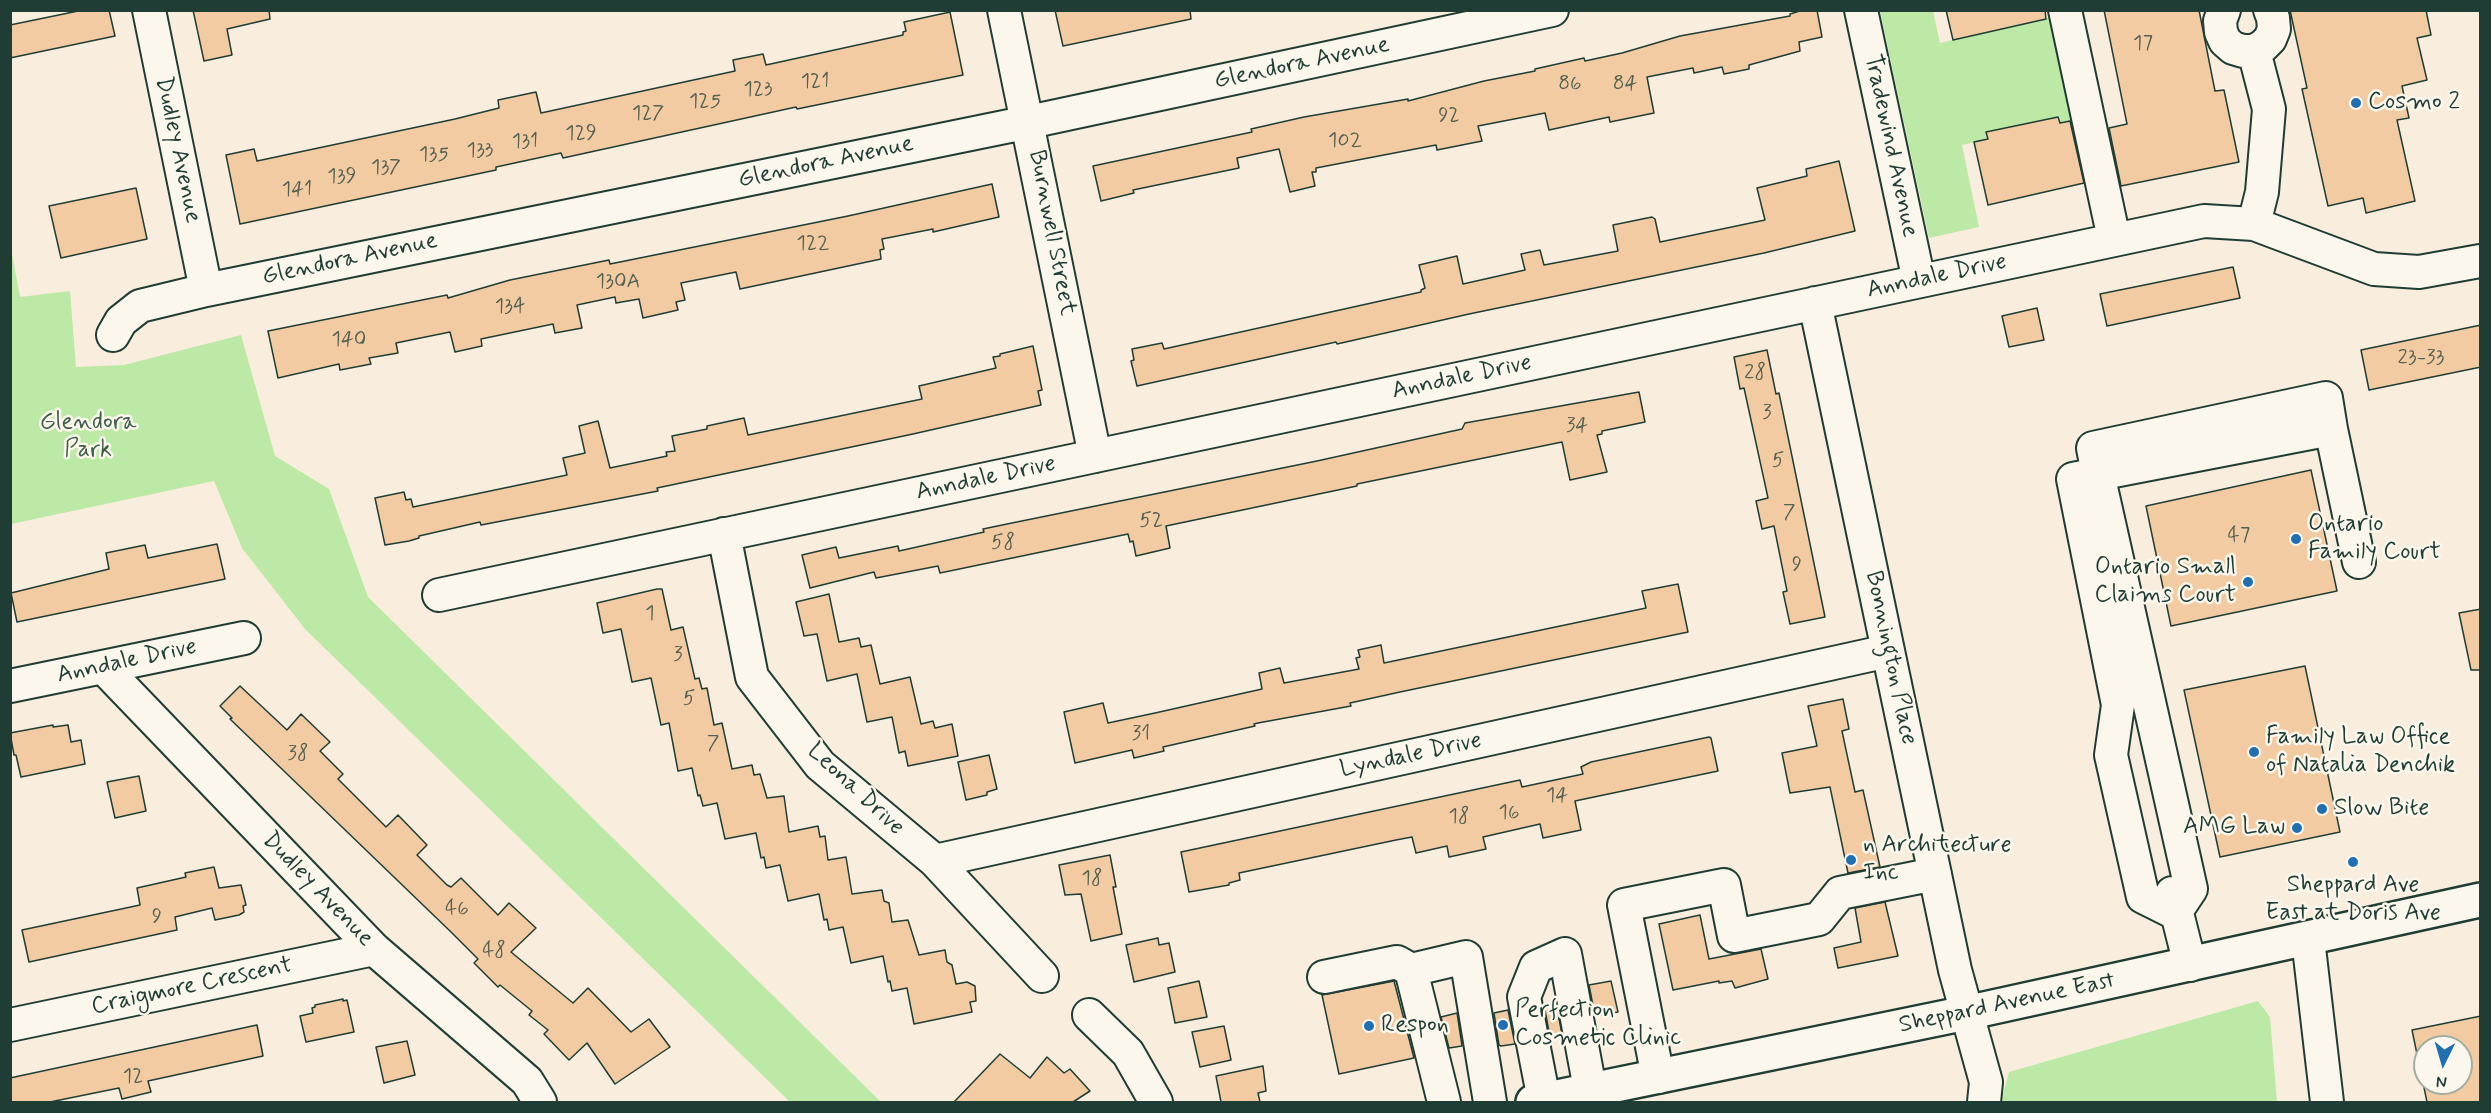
<!DOCTYPE html>
<html>
<head>
<meta charset="utf-8">
<style>
	body { margin:0 }
	#map { position:relative; width:2491px; height:1113px; overflow:hidden; background:#f9eedd; font-family:Mynerve,sans-serif }
	canvas { display:block }
	.frame { position:absolute; inset:0; border:12px solid #1f3d34; pointer-events:none }
	.north { position:absolute; left:2413px; top:1035px; width:60px; height:60px; box-sizing:border-box; background:#fbf7ec; border:2px solid #a3ada2; border-radius:50%; rotate:185deg; font-size:16px; font-weight:700; line-height:24px; text-align:center; color:#1f3d34 }
	.north::after { content:''; display:block; margin:auto; width:21px; height:27px; background:#1f6fb2; clip-path:polygon(50% 0,100% 100%,50% 72%,0 100%) }
</style>
</head>
<body>
<div id="map">
<canvas width="2491" height="1113"></canvas>
<div class="frame"></div>
<div class="north">N</div>
</div>
<script>
const g = document.querySelector('canvas').getContext('2d');
g.lineJoin = 'round';
function fillPath(path, color) { g.fillStyle = color; g.fill(path, 'evenodd'); }
const shape = rows => new Path2D(rows.map(r => 'M' + r).join(''));
function strokePath(path, color, width, dash) { g.strokeStyle = color; g.lineWidth = width; g.lineCap = dash ? 'butt' : 'round'; g.setLineDash(dash || []); g.stroke(path); }
function write(font, color, halo, rows, align = 'center') {
  g.font = font + ' Mynerve,sans-serif'; g.lineWidth = 5; g.setLineDash([]); g.textBaseline = 'middle'; g.strokeStyle = halo; g.fillStyle = color; for (const [text, x, y, turn = 0] of rows) {
    g.save(); g.translate(x, y); g.rotate((+turn || 0) * Math.PI / 180); g.textAlign = isNaN(turn) ? turn : align; if (halo) g.strokeText(text, 0, 0); g.fillText(text, 0, 0); g.restore();
  }
}
const green = shape([
	[1880,11,1933,11,1940,43,2056,16,2080,119,2060,123,2058,117,1986,132,1987,139,1962,145,1979,227,1929,238],
	[11,248,20,297,70,291,76,367,124,365,241,335,275,456,329,489,368,597,881,1102,790,1102,305,629,242,548,214,481,11,524],
	[2258,1001,2270,1017,2277,1102,2001,1102,2009,1072]
]);
const building = shape([
	[83,10,109,10,115,36,10,58,10,25,83,10],
	[193,10,269,10,270,19,227,29,232,55,204,61,193,10],
	[1055,10,1190,10,1191,19,1063,46,1055,10],
	[1803,10,1817,10,1822,37,1799,42,1800,51,1749,65,1749,69,1724,74,1722,67,1694,73,1693,68,1647,77,1654,113,1610,122,1609,117,1549,130,1545,113,1478,126,1482,141,1437,150,1436,145,1316,168,1316,172,1312,172,1315,186,1290,192,1279,149,1237,158,1239,168,1133,190,1134,193,1101,201,1093,166,1252,132,1251,129,1304,117,1408,99,1408,101,1484,81,1535,71,1535,69,1584,58,1585,61,1622,53,1680,36,1790,16,1790,14,1803,10],
	[1946,10,2045,10,2046,19,1953,40,1946,10],
	[2104,10,2199,10,2215,91,2224,90,2239,162,2121,186,2109,128,2127,124,2104,10],
	[2290,10,2426,10,2431,35,2417,38,2427,80,2402,86,2409,118,2397,120,2415,201,2366,213,2363,198,2328,206,2302,89,2307,88,2290,10],
	[950,12,963,75,797,109,796,107,563,158,561,153,496,167,496,170,240,224,226,155,254,149,257,161,455,119,499,108,498,100,536,92,541,113,735,71,733,60,763,54,766,65,903,35,903,32,906,31,904,22,950,12],
	[2058,117,2060,123,2070,121,2084,183,1988,205,1974,142,1988,139,1986,132,2058,117],
	[1839,161,1855,231,1764,253,1469,314,1337,344,1336,342,1137,386,1131,361,1134,360,1132,349,1162,343,1164,349,1421,292,1421,290,1425,288,1419,265,1457,256,1463,284,1525,270,1521,254,1540,250,1544,265,1618,251,1613,225,1652,217,1655,219,1660,242,1765,220,1757,188,1807,176,1806,169,1839,161],
	[992,184,999,217,933,232,933,229,882,239,884,249,880,250,881,259,740,289,736,272,681,283,685,300,676,302,678,310,643,318,639,299,616,303,615,297,577,305,582,328,555,333,553,324,481,339,482,346,455,352,450,332,396,343,398,353,369,358,371,364,340,370,339,364,278,378,268,331,447,295,448,298,510,280,609,260,610,264,848,216,992,184],
	[136,188,147,239,61,258,49,206,136,188],
	[2233,267,2240,298,2107,326,2100,294,2233,267],
	[2037,308,2044,340,2009,347,2002,316,2037,308],
	[2481,325,2481,367,2369,390,2361,350,2481,325],
	[1033,346,1042,390,1038,391,1041,405,913,434,657,488,658,491,481,525,480,522,419,536,419,538,409,541,385,545,375,498,404,492,406,500,411,499,413,507,567,475,563,458,585,453,579,426,598,421,610,468,667,456,666,452,675,451,672,436,707,429,707,426,744,418,748,435,922,399,919,386,996,368,993,357,1000,356,1000,354,1033,346],
	[1767,350,1776,394,1779,393,1825,617,1790,624,1783,592,1787,591,1774,526,1762,529,1756,501,1768,498,1744,388,1740,389,1734,357,1767,350],
	[1639,392,1645,422,1602,431,1602,434,1597,435,1607,472,1570,480,1562,442,1357,484,1357,486,1166,526,1170,548,1136,556,1133,541,1130,542,1128,534,940,573,938,566,876,578,874,572,810,588,802,555,836,547,839,558,898,546,899,551,984,532,983,529,1007,524,1317,461,1462,429,1465,423,1639,392],
	[2311,470,2337,591,2171,626,2146,506,2311,470],
	[217,544,225,579,17,622,11,593,109,569,106,553,145,545,148,558,217,544],
	[1678,584,1688,632,1400,692,1350,703,1351,706,1258,723,1254,724,1255,726,1163,747,1164,751,1134,758,1132,750,1075,763,1064,712,1103,703,1108,723,1155,713,1262,689,1259,673,1280,668,1284,683,1359,669,1356,658,1360,657,1358,650,1381,645,1384,663,1646,608,1642,591,1678,584],
	[657,589,662,589,671,630,683,627,695,679,699,678,702,689,707,688,714,725,722,723,732,769,752,765,754,775,760,774,767,798,784,796,789,832,818,826,820,837,825,836,828,860,846,857,852,894,882,890,884,901,889,903,892,922,908,920,919,955,945,950,947,962,952,965,956,984,967,982,975,986,976,1001,970,1002,972,1012,914,1024,907,988,892,991,890,981,888,982,883,956,851,963,843,927,829,930,827,919,824,920,819,894,788,901,780,865,766,868,764,857,761,858,756,833,725,839,717,803,703,806,700,795,698,796,692,768,678,771,669,723,661,725,651,678,632,682,621,629,603,633,597,603,657,589],
	[829,594,839,642,859,638,861,647,871,645,880,684,910,677,921,724,933,721,935,728,952,724,958,756,908,766,905,751,899,753,892,717,867,722,857,674,827,681,817,634,804,636,796,602,829,594],
	[2481,609,2481,670,2471,670,2459,613,2481,609],
	[2305,666,2340,832,2220,857,2184,690,2305,666],
	[240,686,287,730,301,714,330,742,320,751,343,774,338,779,386,827,398,815,427,845,417,855,447,885,451,887,461,878,498,915,509,903,536,928,511,952,573,1003,588,988,631,1032,649,1019,670,1047,615,1084,587,1043,569,1060,544,1034,548,1030,529,1015,532,1011,500,985,498,987,474,963,478,959,451,932,230,719,232,718,220,706,240,686],
	[1843,699,1849,729,1842,731,1855,792,1863,790,1880,867,1848,873,1830,787,1790,793,1782,753,1817,746,1808,706,1843,699],
	[53,725,53,727,68,725,71,742,81,740,85,764,21,777,16,755,14,755,10,733,53,725],
	[1709,737,1711,738,1718,771,1575,801,1581,830,1543,838,1540,824,1483,837,1486,849,1449,857,1447,846,1416,853,1412,837,1396,840,1239,873,1240,880,1229,883,1229,885,1189,892,1181,852,1520,780,1522,787,1583,774,1581,767,1591,762,1709,737],
	[989,755,997,789,987,792,987,795,966,800,958,762,989,755],
	[139,776,146,811,115,818,107,782,139,776],
	[1110,855,1116,887,1113,887,1122,934,1091,941,1081,894,1065,895,1059,865,1110,855],
	[214,867,219,888,241,885,246,905,243,906,244,912,239,915,215,920,212,908,175,917,177,930,29,962,22,930,140,905,137,888,186,877,185,873,214,867],
	[1885,902,1898,956,1838,968,1834,948,1861,942,1855,908,1885,902],
	[1700,915,1709,959,1761,949,1768,979,1735,988,1732,981,1719,983,1719,981,1673,990,1659,924,1700,915],
	[1158,938,1159,945,1169,943,1175,972,1134,982,1126,945,1158,938],
	[1199,981,1207,1017,1175,1023,1168,988,1199,981],
	[1394,981,1414,1058,1339,1074,1322,995,1394,981],
	[1611,981,1618,1012,1595,1016,1589,985,1611,981],
	[343,999,343,1001,347,1000,354,1032,306,1042,300,1016,313,1013,312,1008,315,1007,315,1005,343,999],
	[1556,1003,1562,1034,1550,1037,1544,1005,1556,1003],
	[1508,1010,1515,1044,1501,1046,1499,1045,1494,1013,1508,1010],
	[1457,1013,1462,1046,1449,1048,1441,1017,1457,1013],
	[2481,1016,2481,1102,2427,1102,2412,1030,2481,1016],
	[2425,1047,2461,1047,2461,1083,2425,1083,2425,1047],
	[257,1025,263,1056,148,1081,151,1092,122,1099,119,1088,50,1102,10,1102,10,1078,257,1025],
	[1224,1026,1231,1060,1200,1067,1192,1032,1224,1026],
	[407,1041,415,1075,384,1083,376,1047,407,1041],
	[1000,1054,1030,1078,1047,1057,1064,1073,1070,1069,1090,1091,1073,1102,954,1102,1000,1054],
	[1263,1066,1266,1091,1258,1093,1260,1102,1221,1102,1216,1076,1263,1066]
]);
const minor = shape([
	[149,10,206,290],
	[1004,10,1095,456],
	[1861,10,1919,281],
	[2065,10,2114,239],
	[2224,10,2220,21,2221,32,2225,41,2233,48,2243,51,2254,51,2263,46,2270,39,2274,29,2273,18,2270,10],
	[2254,51,2269,109,2262,192,2254,224],
	[1815,303,1955,970,1986,1082,1984,1102],
	[113,335,121,321,140,306,206,290,1029,122,1552,10],
	[2331,429,2359,562],
	[724,534,752,677,820,765,935,861,1042,976],
	[439,595,2204,221,2254,224,2374,269,2419,272,2480,261],
	[103,667,374,949,527,1081,540,1102],
	[10,686,244,638],
	[935,861,1888,651],
	[2172,893,2190,965],
	[2175,913,2191,889,2098,474,2331,429,2326,398,2093,448,2098,474,2073,479,2118,705,2111,755,2143,897,2175,913],
	[2308,939,2327,1102],
	[1324,977,1397,962,1411,970],
	[1089,1015,1128,1053,1156,1102],
	[10,1025,374,949],
	[1658,1077,1624,905,1724,885,1734,936,1819,919,1840,893,1935,874],
	[1544,1100,1524,997,1536,967,1565,954,1590,1089],
	[1444,1102,1411,970,1466,957,1490,1102]
]);
const major = shape([
	[1533,1102,1966,1013,2480,900]
]);
const markers = [
	[2356,103,6,"#1f6fb2"],
	[2296,539,6,"#1f6fb2"],
	[2248,582,6,"#1f6fb2"],
	[2254,752,6,"#1f6fb2"],
	[2322,809,6,"#1f6fb2"],
	[2297,828,6,"#1f6fb2"],
	[1851,860,6,"#1f6fb2"],
	[2353,862,6,"#1f6fb2"],
	[1503,1025,6,"#1f6fb2"],
	[1369,1026,6,"#1f6fb2"]
];
const numberNames = [
	["17",2143,45],
	["121",815,83],
	["86",1570,85],
	["84",1625,85],
	["123",758,91],
	["125",705,103],
	["127",648,115],
	["92",1449,117],
	["129",581,135],
	["102",1345,142],
	["131",525,143],
	["133",480,152],
	["135",434,156],
	["137",386,169],
	["139",342,178],
	["141",297,191],
	["122",813,245],
	["130A",618,283],
	["134",510,308],
	["140",349,341],
	["23-33",2421,359],
	["28",1755,374],
	["3",1767,414],
	["34",1577,427],
	["5",1778,462],
	["7",1789,514],
	["52",1151,522],
	["47",2239,537],
	["58",1003,544],
	["9",1797,566],
	["1",650,615],
	["3",678,656],
	["5",689,700],
	["31",1141,735],
	["7",713,745],
	["38",298,755],
	["14",1557,797],
	["16",1509,814],
	["18",1459,818],
	["18",1092,880],
	["46",457,910],
	["9",157,918],
	["48",494,952],
	["12",133,1078]
];
const streetNames = [
	["Glendora Avenue",1302,64,-12],
	["Tradewind Avenue",1890,146,78],
	["Dudley Avenue",177,150,78],
	["Glendora Avenue",826,163,-12],
	["Burnwell Street",1051,233,79],
	["Glendora Avenue",350,260,-12],
	["Anndale Drive",1937,277,-12],
	["Anndale Drive",1462,378,-12],
	["Anndale Drive",986,479,-12],
	["Bonnington Place",1890,658,78],
	["Anndale Drive",127,662,-12],
	["Lyndale Drive",1411,756,-12],
	["Leona Drive",855,790,43],
	["Dudley Avenue",317,890,46],
	["Craigmore Crescent",192,987,-12],
	["Sheppard Avenue East",2007,1004,-12]
];
const poiNames = [
	["Cosmo 2",2368,103],
	["Ontario",2308,525],
	["Family Court",2308,553],
	["Ontario Small",2236,568,"right"],
	["Claims Court",2236,596,"right"],
	["Family Law Office",2266,738],
	["of Natalia Denchik",2266,766],
	["Slow Bite",2334,809],
	["AMG Law",2285,828,"right"],
	["n Architecture",1863,846],
	["Inc",1863,874],
	["Sheppard Ave",2353,886,"center"],
	["East at Doris Ave",2353,914,"center"],
	["Perfection",1515,1011],
	["Cosmetic Clinic",1515,1039],
	["Respon",1381,1026]
];
const parkNames = [
	["Glendora",88,423],
	["Park",88,451]
];
fillPath(green, '#bce9a6');
fillPath(building, '#f3cba3');
strokePath(building, '#1f3d34', 1.5);
strokePath(minor, '#1f3d34', 36);
strokePath(major, '#1f3d34', 38);
strokePath(minor, '#fbf7ec', 32);
strokePath(major, '#fbf7ec', 33);
for (const [x, y, r, color] of markers) { const dot = new Path2D(); dot.arc(x, y, r, 0, 2 * Math.PI); g.fillStyle = color; g.fill(dot); strokePath(dot, '#fbf7ec', 2); }
write('21px', '#546050', null, numberNames);
write('24px', '#1f3d34', '#fbf7ec', streetNames);
write('24px', '#1f3d34', '#fbf7ec', poiNames, 'left');
write('24px', '#3e5f4b', '#fbf7ec', parkNames);
</script>
</body>
</html>
